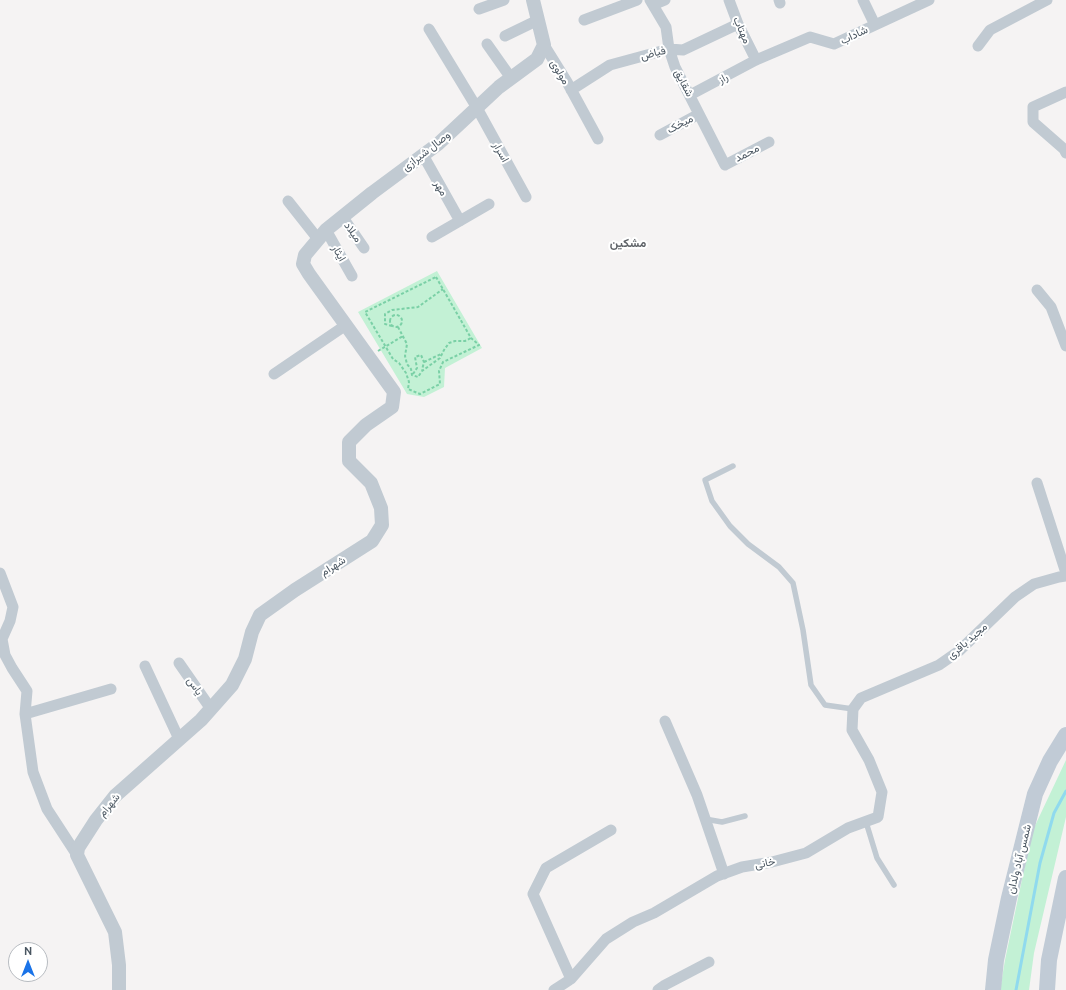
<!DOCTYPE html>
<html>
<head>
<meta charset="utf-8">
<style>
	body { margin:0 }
	#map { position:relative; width:1066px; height:990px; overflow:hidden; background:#f5f3f3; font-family:Ubuntu,sans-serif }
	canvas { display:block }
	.north { position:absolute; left:8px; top:942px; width:40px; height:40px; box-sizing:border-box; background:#fff; border:1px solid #b7bbc0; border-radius:50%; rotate:0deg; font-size:11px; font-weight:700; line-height:16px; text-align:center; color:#4a5661 }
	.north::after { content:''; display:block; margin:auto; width:14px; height:18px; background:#1a73e8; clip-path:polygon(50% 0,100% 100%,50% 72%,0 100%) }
</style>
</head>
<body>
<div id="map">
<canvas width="1066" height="990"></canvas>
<div class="north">N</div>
</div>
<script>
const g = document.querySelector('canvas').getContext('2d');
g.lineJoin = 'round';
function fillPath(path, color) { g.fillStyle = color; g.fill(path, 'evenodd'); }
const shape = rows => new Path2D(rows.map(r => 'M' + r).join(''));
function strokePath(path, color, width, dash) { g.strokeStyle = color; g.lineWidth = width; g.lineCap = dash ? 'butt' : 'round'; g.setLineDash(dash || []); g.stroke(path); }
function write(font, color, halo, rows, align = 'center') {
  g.font = font + ' Ubuntu,Vazirmatn,sans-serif'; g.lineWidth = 4; g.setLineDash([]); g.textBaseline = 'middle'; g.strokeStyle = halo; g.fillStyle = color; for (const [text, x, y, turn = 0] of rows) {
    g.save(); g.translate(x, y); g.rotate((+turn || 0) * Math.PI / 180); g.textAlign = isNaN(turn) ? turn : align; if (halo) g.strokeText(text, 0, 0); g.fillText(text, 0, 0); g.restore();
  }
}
const green = shape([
	[437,271,482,348,445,368,444,387,424,397,407,394,358,312],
	[1066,760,1066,817,1034,953,1029,990,1000,990,1005,960,1032,832]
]);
const stream = shape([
	[1016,990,1040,863,1054,813,1066,791]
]);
const path = shape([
	[436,277,471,338,479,345,443,362,439,371,440,384,420,394,408,389,409,382,406,373,399,363,393,359,365,312,436,277],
	'390 321a6 6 0 1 1 12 0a6 6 0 1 1-12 0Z',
	[392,326,385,324,385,314,392,310,418,307,443,289],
	[398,327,407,344,405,356,407,364,411,369,412,375,418,377,422,371,440,358,444,350,449,343,455,341,465,341,471,338],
	[378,351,403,336],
	[424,362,441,354],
	[413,374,417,368,415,357,421,355,424,362,422,370]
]);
const service = shape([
	[733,466,705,480,712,501,730,526,748,544,779,567,793,583,803,630,811,685,825,705,853,709],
	[705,819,722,822,745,816],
	[866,822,877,858,894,885]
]);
const minor = shape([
	[650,0,666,27,669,49,675,67,725,165,769,142],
	[729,0,738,24,756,60],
	[779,0,780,3],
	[863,0,875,25],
	[653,5,665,0],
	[479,9,504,0],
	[584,20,637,0],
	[429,29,477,108,526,197],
	[505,36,538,20],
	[487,44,511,78],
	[544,45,567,82,598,139],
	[978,46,990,30,1047,0],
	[571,90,610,65,669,49,683,50,738,24],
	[1066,92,1033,107,1033,122,1064,149,1066,153],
	[690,95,756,60,810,37,834,44,929,0],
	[660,135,699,114],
	[423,155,460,221],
	[288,201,318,239],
	[342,216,364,248],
	[326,230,352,276],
	[432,237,489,204],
	[1037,290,1051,307,1066,346],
	[274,374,346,325],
	[1037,483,1066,573],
	[0,573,13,607,10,621,2,639,5,655,12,668,27,691,25,714,33,772,47,809,77,855],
	[179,663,211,709],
	[145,666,179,739],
	[25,714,111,689],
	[665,721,697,795,724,874],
	[571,979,533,894,546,868,611,830],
	[554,990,571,979,606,939,633,922,654,913,717,876,742,867,772,862,806,853,848,828,878,817,882,792,869,760,852,730,853,709,861,698,939,665,959,651,1015,597,1034,584,1059,577,1066,576],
	[658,990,665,985,709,962]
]);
const tertiary = shape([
	[119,989,119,965,115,932,77,855,78,848,96,820,115,796,201,720,232,685,245,659,252,632,260,615,295,590,372,541,382,525,381,508,371,483,349,461,349,442,366,425,392,407,394,392,309,274,303,264,305,255,326,230,372,193,438,144,499,87,537,59,544,45,533,0]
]);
const secondary = shape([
	[993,990,996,960,1009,898,1035,794,1050,761,1066,735],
	[1047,990,1049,960,1066,878]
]);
const streetNames = [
	["مهتاب",742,30,66],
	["شاداب",854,35,-25],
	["فیاض",653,53,-14],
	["مولوی",560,72,59],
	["راز",723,78,-28],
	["شقایق",684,83,63],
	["میخک",680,124,-28],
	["وصال شیرازی",426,151,-38],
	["اسرار",501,152,61],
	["محمد",747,153,-27],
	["مهر",441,188,61],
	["میلاد",353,232,55],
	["ایثار",339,253,60],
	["شهرام",333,566,-32],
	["مجید باقری",967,641,-41],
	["یاس",195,686,55],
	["شهرام",109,805,-50],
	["شمس آباد ولدان",1019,859,-76],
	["خانی",765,863,-11]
];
const neighbourhoodNames = [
	["مشکین",628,243]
];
fillPath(green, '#c3f1d5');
strokePath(stream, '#90daee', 3);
strokePath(path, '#7ad0a6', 2, [3, 2]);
strokePath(service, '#c1cad2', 5.5);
strokePath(minor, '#c1cad2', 11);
strokePath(tertiary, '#c1cad2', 14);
strokePath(secondary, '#c1cbd6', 16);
write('11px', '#4a5661', '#fff', streetNames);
write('bold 12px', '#5f6368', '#fff', neighbourhoodNames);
</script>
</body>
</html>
